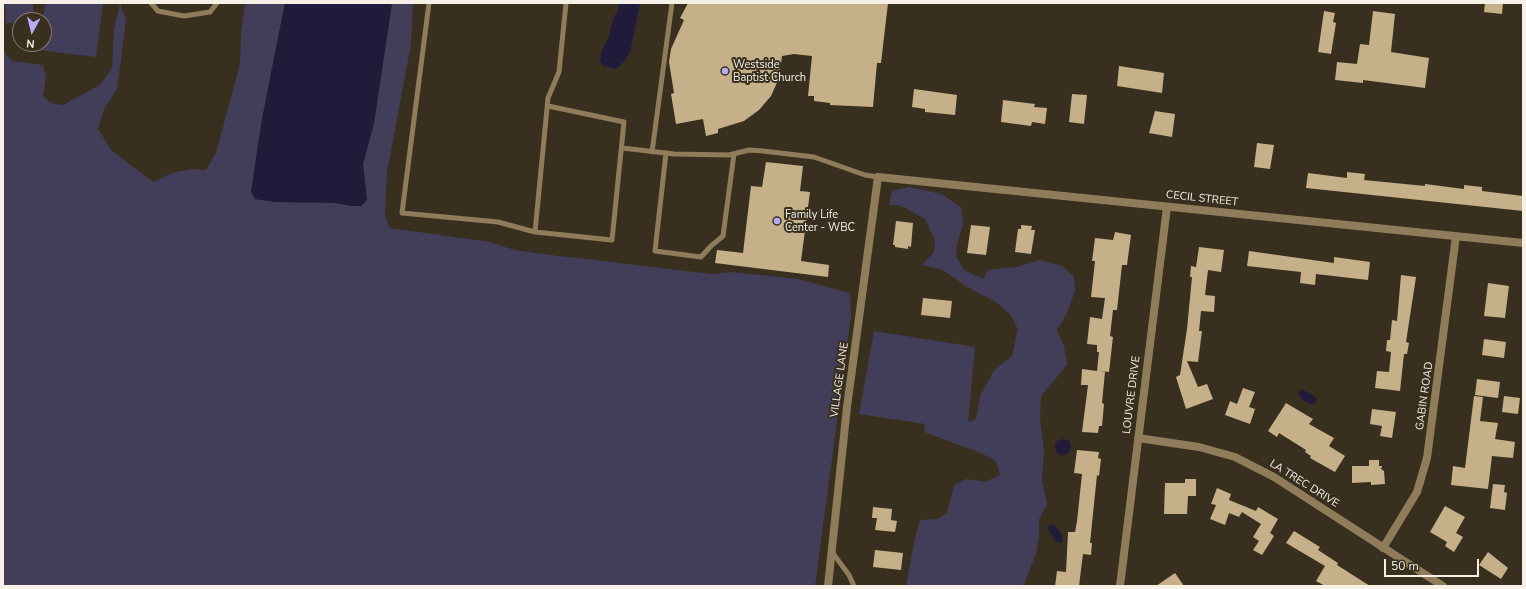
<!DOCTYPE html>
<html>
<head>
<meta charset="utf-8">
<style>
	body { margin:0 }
	#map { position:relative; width:1526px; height:589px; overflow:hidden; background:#382f1f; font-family:"Nunito Sans",sans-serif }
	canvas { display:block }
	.frame { position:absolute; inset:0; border:4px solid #f6f0e6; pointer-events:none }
	.north { position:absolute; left:12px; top:12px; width:40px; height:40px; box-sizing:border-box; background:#382f1f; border:1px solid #847c6f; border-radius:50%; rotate:187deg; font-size:11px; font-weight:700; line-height:16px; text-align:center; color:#f6f0e6 }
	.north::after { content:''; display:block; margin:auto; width:14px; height:18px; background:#b7abf8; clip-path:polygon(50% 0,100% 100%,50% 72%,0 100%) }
	.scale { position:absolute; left:1384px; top:559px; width:95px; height:18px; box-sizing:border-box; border:2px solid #f6f0e6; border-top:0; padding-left:5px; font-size:12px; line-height:14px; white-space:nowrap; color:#f6f0e6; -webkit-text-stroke:3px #382f1f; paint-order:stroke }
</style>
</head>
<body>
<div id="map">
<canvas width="1526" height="589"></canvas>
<div class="frame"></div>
<div class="north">N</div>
<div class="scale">50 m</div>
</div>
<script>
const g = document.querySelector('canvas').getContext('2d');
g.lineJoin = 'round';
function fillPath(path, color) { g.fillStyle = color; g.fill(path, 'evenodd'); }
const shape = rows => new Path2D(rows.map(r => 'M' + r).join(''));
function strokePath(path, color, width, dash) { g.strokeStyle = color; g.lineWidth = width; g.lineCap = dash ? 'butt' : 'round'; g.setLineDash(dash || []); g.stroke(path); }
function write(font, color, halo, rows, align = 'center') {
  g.font = font + ' "Nunito Sans",sans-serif'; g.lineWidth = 4; g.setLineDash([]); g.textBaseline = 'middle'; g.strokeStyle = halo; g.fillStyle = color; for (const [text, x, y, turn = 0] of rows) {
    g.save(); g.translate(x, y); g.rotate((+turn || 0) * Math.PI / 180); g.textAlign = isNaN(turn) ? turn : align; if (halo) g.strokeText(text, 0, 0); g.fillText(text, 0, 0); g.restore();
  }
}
const green = shape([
	[5,3,33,3,34,20,20,20,20,23,6,23],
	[45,3,103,3,96,57,39,50,40,44,44,44,43,20],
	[120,3,126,20,117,89,104,109,98,129,111,150,153,182,172,173,191,169,206,170,216,153,240,64,241,32,245,3,285,3,262,119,251,192,255,199,276,202,336,203,351,206,367,200,363,164,374,123,392,3,413,3,411,44,387,172,385,216,390,228,490,242,514,250,543,254,712,274,732,272,798,279,850,293,851,316,815,586,3,586,3,50,12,61,43,65,46,77,43,96,51,103,63,105,100,85,112,68,114,29],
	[910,187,941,194,961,207,963,225,957,244,956,256,964,270,983,279,988,270,1017,267,1039,260,1062,266,1074,277,1075,291,1067,313,1057,330,1064,346,1067,365,1041,396,1040,419,1044,450,1042,480,1047,504,1039,519,1039,537,1036,554,1023,586,906,586,915,538,920,520,937,519,947,513,954,485,966,479,985,482,1000,475,996,461,981,453,924,432,925,424,859,414,874,331,975,347,968,422,976,419,980,396,994,370,1012,356,1018,329,1010,314,996,302,964,285,943,270,922,265,934,252,935,240,925,219,900,205,889,205,892,191]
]);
const water = shape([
	[285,3,392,3,374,123,363,164,367,200,361,206,351,206,336,203,276,202,255,199,251,192,262,119],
	[619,3,640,3,630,52,622,64,615,69,603,66,600,61,601,53,609,36,614,16,618,12],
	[1301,389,1314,396,1317,399,1316,403,1311,404,1303,400,1298,394],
	'1055 447a8 8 0 1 1 16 0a8 8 0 1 1-16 0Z',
	[1049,524,1055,525,1063,537,1062,543,1056,542,1048,529]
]);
const building = shape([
	[688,3,888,3,881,63,877,63,873,107,830,105,830,103,814,101,814,96,808,96,812,56,794,54,782,56,779,78,771,96,759,110,744,121,718,129,718,133,706,136,703,119,676,124,671,94,674,93,669,62,671,49,684,20,680,18],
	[1485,3,1503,3,1502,14,1484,12],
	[1324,11,1335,13,1333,22,1336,23,1331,54,1318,52],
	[1373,11,1395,14,1391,52,1429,58,1425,88,1363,80,1363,83,1335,80,1337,62,1357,64,1360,44,1369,45],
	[1119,66,1164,73,1162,93,1117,86],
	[914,89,957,95,955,115,925,112,925,109,912,107],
	[1072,94,1087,95,1084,124,1069,122],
	[1003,100,1035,104,1034,107,1047,108,1045,124,1032,122,1031,126,1001,122],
	[1155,111,1175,114,1172,137,1149,133],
	[1257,143,1274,145,1270,169,1254,167],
	[766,162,803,166,800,191,810,192,801,261,829,265,828,277,715,263,717,250,743,253,751,186,762,187],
	[1347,172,1365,174,1364,180,1425,186,1425,184,1464,189,1464,185,1482,187,1482,191,1523,196,1523,211,1306,188,1308,173,1347,178],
	[896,221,913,223,911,247,908,246,908,249,895,247,895,245,893,245],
	[971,225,990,227,986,255,967,253],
	[1021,225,1032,226,1031,230,1035,230,1031,254,1015,252,1018,229,1021,229],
	[1115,232,1131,235,1127,265,1122,265,1117,310,1113,310,1110,336,1113,337,1109,372,1099,371,1105,372,1102,403,1104,404,1102,426,1099,426,1098,433,1082,432,1088,385,1081,385,1082,369,1097,371,1099,352,1097,352,1097,345,1087,344,1090,317,1102,319,1105,298,1091,297,1095,261,1092,261,1095,238,1113,240],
	[1199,247,1224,250,1221,272,1208,270,1205,295,1215,296,1214,312,1201,311,1199,331,1202,331,1198,362,1187,361,1198,387,1207,384,1213,399,1186,409,1176,377,1180,375,1187,329,1192,277,1190,277,1191,266,1196,267],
	[1249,251,1334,263,1334,257,1370,262,1368,280,1316,274,1315,285,1300,283,1301,272,1247,266],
	[1401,275,1416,277,1406,342,1409,343,1407,354,1404,354,1400,391,1375,388,1377,371,1389,372,1391,352,1386,351,1387,340,1390,340,1392,320,1397,321],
	[1488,283,1509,286,1505,318,1484,316],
	[923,298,952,301,950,318,921,315],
	[1484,339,1506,342,1504,358,1482,355],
	[1477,379,1500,382,1498,398,1475,395],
	[1243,388,1255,392,1249,407,1255,409,1250,424,1225,415,1230,401,1237,404],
	[1474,396,1483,397,1480,421,1498,423,1495,439,1515,442,1513,458,1492,456,1488,489,1451,485,1453,466,1465,468],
	[1504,396,1520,398,1518,414,1502,412],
	[1286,403,1313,419,1309,424,1334,438,1329,446,1345,456,1335,472,1310,458,1311,456,1305,452,1306,450,1279,433,1277,437,1268,431],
	[1372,409,1396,412,1392,438,1380,436,1382,426,1370,424],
	[1077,450,1099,452,1098,458,1101,459,1099,476,1097,475,1090,543,1092,543,1091,555,1083,554,1079,586,1055,586,1057,571,1066,572,1068,532,1075,532,1077,521,1082,474,1074,473],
	[1369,460,1379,460,1379,466,1382,466,1381,469,1384,471,1385,484,1371,485,1371,482,1352,483,1352,466,1369,466],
	[1185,479,1196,479,1196,496,1188,496,1187,514,1164,514,1165,483,1185,483],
	[1493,484,1505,485,1504,492,1507,493,1505,510,1490,508],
	[1217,488,1231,494,1229,500,1256,511,1258,507,1278,519,1270,533,1274,536,1262,555,1253,550,1259,541,1253,537,1261,524,1242,512,1239,517,1229,513,1225,525,1210,519,1216,505,1211,504],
	[1445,506,1465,517,1456,533,1463,537,1454,552,1445,546,1447,542,1430,532],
	[873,507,892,509,891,520,897,521,895,532,875,530,877,518,872,518],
	[1294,531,1320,547,1318,550,1338,563,1337,565,1370,586,1325,586,1316,581,1325,566,1286,543],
	[875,550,903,553,901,570,873,567],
	[1488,552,1508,568,1501,579,1479,565],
	[1175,573,1184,586,1156,586]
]);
const lane = shape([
	[151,3,158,11,184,16,210,12,217,3],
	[429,3,402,213,498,222,535,232,612,240,624,122,548,106],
	[622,148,674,154,729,155,749,150,763,151,814,157,865,175,878,177],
	[652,152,672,3],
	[666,153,655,251,701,257,711,246,723,236,734,154],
	[535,232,548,98,559,72,566,3],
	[832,552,849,575,854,586]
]);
const street = shape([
	[1138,438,1199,447,1235,457,1274,477,1443,586],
	[1383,548,1417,492,1427,458,1456,236],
	[828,586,847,407,878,177,1523,243],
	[1120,586,1167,207]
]);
const markers = [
	[725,71,4,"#b7abf8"],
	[777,221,4,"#b7abf8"]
];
const poiNames = [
	["Westside",733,65],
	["Baptist Church",733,78],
	["Family Life",785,215],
	["Center - WBC",785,228]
];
const streetNames = [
	["CECIL STREET",1202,199,6],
	["VILLAGE LANE",840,380,-82],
	["LOUVRE DRIVE",1132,395,-83],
	["GABIN ROAD",1425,396,-82],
	["LA TREC DRIVE",1304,484,32]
];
fillPath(green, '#423e59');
fillPath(water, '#211b3b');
fillPath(building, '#c6b089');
strokePath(lane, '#8f7c5a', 5);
strokePath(street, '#8f7c5a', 8);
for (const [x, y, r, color] of markers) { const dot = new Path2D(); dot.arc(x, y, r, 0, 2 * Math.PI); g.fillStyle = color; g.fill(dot); strokePath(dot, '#382f1f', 1.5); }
write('11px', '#f6f0e6', '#382f1f', poiNames, 'left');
write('11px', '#f6f0e6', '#382f1f', streetNames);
</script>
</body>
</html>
